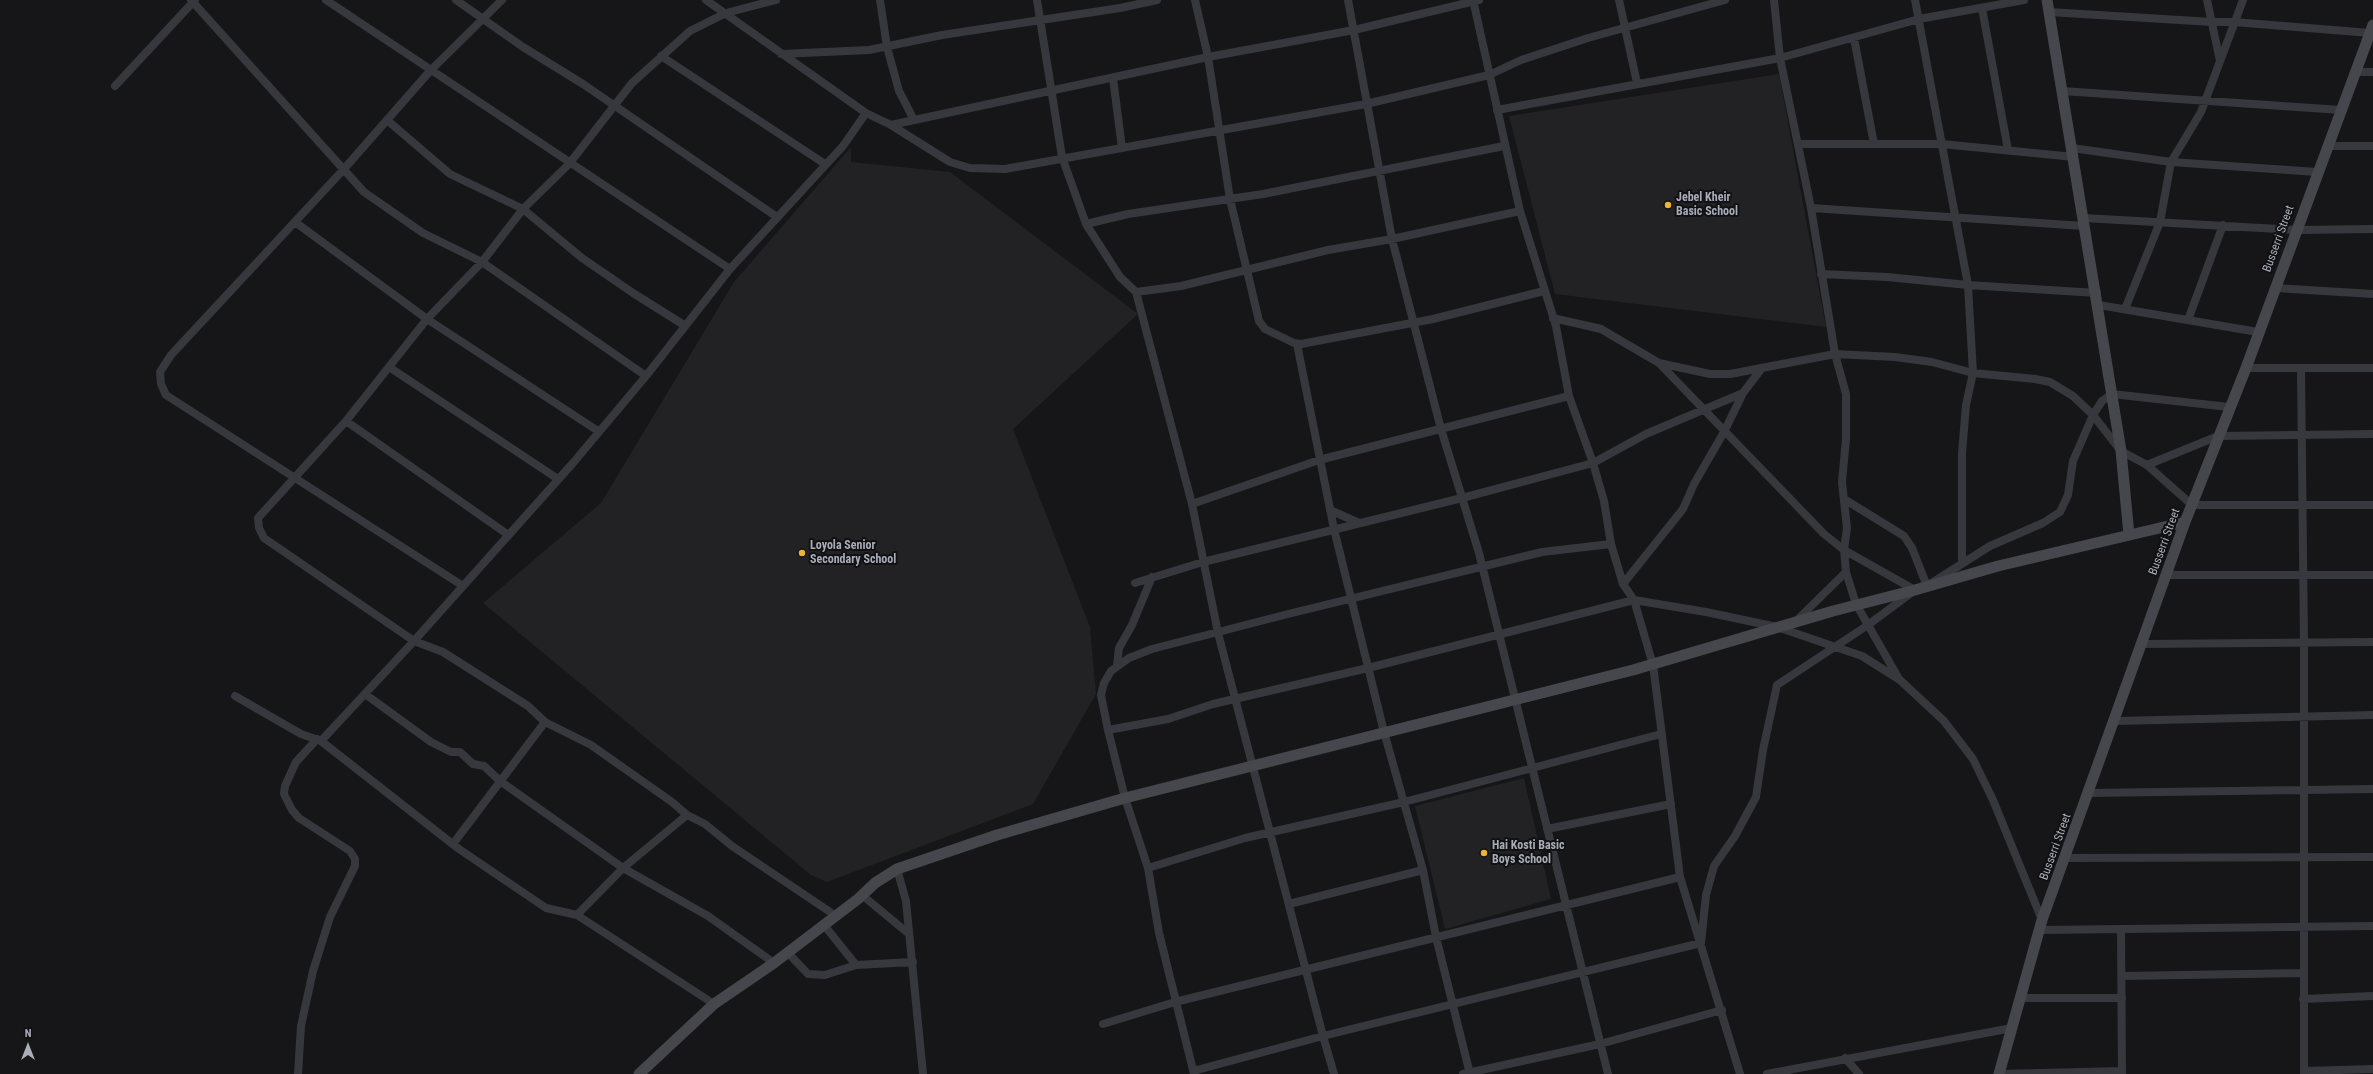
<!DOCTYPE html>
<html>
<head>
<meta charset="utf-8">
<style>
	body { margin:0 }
	#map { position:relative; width:2373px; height:1074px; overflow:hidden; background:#161618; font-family:"Roboto Condensed",sans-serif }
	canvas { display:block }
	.north { position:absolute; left:8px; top:1026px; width:40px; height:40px; -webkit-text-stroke:3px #111113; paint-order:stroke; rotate:0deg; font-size:11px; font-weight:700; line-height:16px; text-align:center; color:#a8adb8 }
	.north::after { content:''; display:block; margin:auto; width:14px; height:18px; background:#a8adb8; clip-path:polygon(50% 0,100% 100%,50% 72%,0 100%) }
</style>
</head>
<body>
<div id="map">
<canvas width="2373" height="1074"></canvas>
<div class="north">N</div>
</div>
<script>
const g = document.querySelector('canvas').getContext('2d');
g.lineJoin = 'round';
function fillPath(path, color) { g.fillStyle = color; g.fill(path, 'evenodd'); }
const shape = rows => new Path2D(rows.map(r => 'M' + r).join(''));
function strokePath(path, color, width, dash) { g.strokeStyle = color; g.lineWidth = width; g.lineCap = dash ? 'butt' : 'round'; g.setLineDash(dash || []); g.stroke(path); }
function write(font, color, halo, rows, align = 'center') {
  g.font = font + ' "Roboto Condensed",sans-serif'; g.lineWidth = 4; g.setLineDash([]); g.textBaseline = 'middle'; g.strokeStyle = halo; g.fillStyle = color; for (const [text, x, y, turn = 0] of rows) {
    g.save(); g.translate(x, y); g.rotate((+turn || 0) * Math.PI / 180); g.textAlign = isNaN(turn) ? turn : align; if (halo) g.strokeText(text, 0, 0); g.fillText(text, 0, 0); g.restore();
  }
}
const built = shape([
	[1779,74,1826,327,1555,294,1509,116],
	[851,147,851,162,950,172,1138,314,1013,429,1090,627,1096,694,1033,804,827,882,811,875,483,603,601,503,734,282],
	[1524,778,1551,899,1445,929,1415,806]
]);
const street = shape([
	[191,0,364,192,423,233,482,262,646,376],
	[326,0,730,269],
	[456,0,523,47,583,84,777,217],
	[776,0,726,13,690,31,632,83,569,164,523,209,482,262,427,319,346,421,258,518,259,528,264,538,414,641,443,652,528,706,545,722,591,745,672,802,687,815,705,824,732,846,836,916],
	[880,0,887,47,899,91,913,118],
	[1037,0,1062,157,1086,224,1128,214,1263,194,1504,146],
	[1195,0,1208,57,1230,199,1259,321,1265,329,1294,343,1301,344,1433,319,1544,291],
	[1348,0,1392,239,1441,429,1479,553,1608,1074],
	[1473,0,1520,211,1556,326,1569,396,1593,463,1604,501,1611,544,1623,584,1634,600,1653,665,1680,877,1740,1074],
	[1619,0,1637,83],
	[1774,0,1780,58,1811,208,1835,354,1846,394,1846,439,1842,482,1847,528,1844,550,1846,572,1856,604,1899,679],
	[1915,0,1968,285,1973,373,1966,405,1962,453,1962,563],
	[2207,0,2220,61],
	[1982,8,2008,150],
	[2049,12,2212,22,2234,22,2370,33],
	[1854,38,1874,144],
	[781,54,869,50,942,35,1120,8,1157,0],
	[661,56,825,164],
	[2355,72,2373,72],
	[1113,78,1122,148],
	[115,86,195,0],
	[2062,91,2341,110],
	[1497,110,1780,58,1919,19,2024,0],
	[866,113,891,125,950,162,970,168,1005,169,1366,104,1489,75,1521,60,1588,38,1725,0],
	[387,120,450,174,523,209,582,258,633,293,684,325],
	[891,125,1208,57,1354,30,1479,0],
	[1799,144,1942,144,2074,157],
	[2327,146,2373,146],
	[2072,148,2171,162,2317,172],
	[1811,208,2085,226],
	[2084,218,2296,230,2373,229],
	[295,222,427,319,598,431],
	[1086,224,1120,277,1136,292,1181,286,1328,250,1392,239,1520,211],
	[1821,274,1887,277,1968,285,2097,293],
	[2275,288,2373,294],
	[1136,292,1192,504,1218,633,1323,1036,1334,1074],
	[2099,305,2258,332],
	[2125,309,2160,222,2171,162,2201,112,2243,0],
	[2188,320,2223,225],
	[1297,344,1334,529,1384,732,1423,870,1436,937,1470,1074],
	[1659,363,1710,374,1730,374,1835,354,1895,357,1932,362,1973,373,2035,379,2050,382,2073,396,2093,415,2121,451,2147,465,2192,505,2373,505],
	[389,367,558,479],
	[2246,368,2373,368],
	[2301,368,2304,643,2304,1074],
	[346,421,507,534],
	[2147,465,2218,436,2373,434],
	[1844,499,1904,536,1912,548,1927,586,1990,546,2043,523,2060,512,2068,495,2073,461,2093,415,2102,401,2112,394,2229,407],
	[1192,504,1319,460,1569,396],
	[1330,510,1359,523],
	[2167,575,2373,575],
	[1135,583,1203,562,1462,498,1593,463,1646,434,1743,393],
	[1623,584,1683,509,1694,484,1724,432,1743,393,1762,368],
	[463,586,166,395,161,384,160,372,171,355,344,169,430,71,502,0],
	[1796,621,1846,572],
	[2142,644,2373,642],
	[1117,666,1119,648,1132,625,1152,577],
	[365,694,431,742,451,752,460,752,473,764,484,766,500,781,623,868,708,916,774,963],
	[235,696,301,734,321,741,459,849,546,908,577,915,714,1004],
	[2115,721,2373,715],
	[1108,730,1168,719,1213,704,1368,668,1634,600,1706,612,1777,627,1862,656,1900,680,1944,721,1973,759,1993,800,2042,920],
	[321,741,414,641,573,463,646,376,730,269,843,146,866,113,706,0],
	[2089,793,2373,789],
	[1547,829,1671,804],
	[453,844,545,722],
	[2066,858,2373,857],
	[1148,868,1245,838,1404,802,1661,734],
	[897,869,906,901,923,1074],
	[862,895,909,934],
	[1289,904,1423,870],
	[577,915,623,868,687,815],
	[824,925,856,965],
	[2121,929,2122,1074],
	[2040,930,2373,926],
	[788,953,808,974,825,975,856,965,913,962],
	[2122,976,2303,973],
	[2021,998,2122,998],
	[2303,999,2373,996],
	[1103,1024,1175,1002,1680,877],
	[1845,1058,1859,1074],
	[1193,1071,1323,1036,1701,943,1706,895,1714,866,1735,836,1756,797,1763,750,1777,685,1868,625,1915,590,1844,550,1824,534,1659,363,1601,329,1553,318],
	[2304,1071,2373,1069],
	[298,1074,301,1026,313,971,330,917,355,866,355,859,350,851,299,818,292,810,284,794,285,786,296,762,317,739],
	[1194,1074,1159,933,1148,868,1125,798,1108,730,1101,695,1104,683,1111,671,1129,658,1152,649,1288,614,1542,552,1611,544],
	[1463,1074,1600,1044,1722,1010],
	[1767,1074,2012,1028],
	[1999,1074,2122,1071]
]);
const secondary = shape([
	[2047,0,2121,451,2129,535],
	[639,1074,714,1004,774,963,858,899,875,883,897,869,997,835,1125,798,1633,670,1833,611,1915,590,1998,566,2185,522],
	[1999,1074,2042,920,2185,522,2246,368,2373,25]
]);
const markers = [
	[1668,205,4,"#f2b134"],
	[802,553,4,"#f2b134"],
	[1484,853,4,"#f2b134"]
];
const poiNames = [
	["Jebel Kheir",1676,198],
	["Basic School",1676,212],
	["Loyola Senior",810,546],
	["Secondary School",810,560],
	["Hai Kosti Basic",1492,846],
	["Boys School",1492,860]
];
const streetNames = [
	["Busserri Street",2279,239,-70],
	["Busserri Street",2165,542,-70],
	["Busserri Street",2056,847,-70]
];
fillPath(built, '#222225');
strokePath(street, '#37383d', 8);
strokePath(secondary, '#45474d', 11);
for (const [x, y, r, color] of markers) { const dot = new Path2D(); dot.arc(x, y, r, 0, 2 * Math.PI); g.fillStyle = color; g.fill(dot); strokePath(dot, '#111113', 1.5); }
write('bold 12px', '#a8adb8', '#111113', poiNames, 'left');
write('12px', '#a8adb8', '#111113', streetNames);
</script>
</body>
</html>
